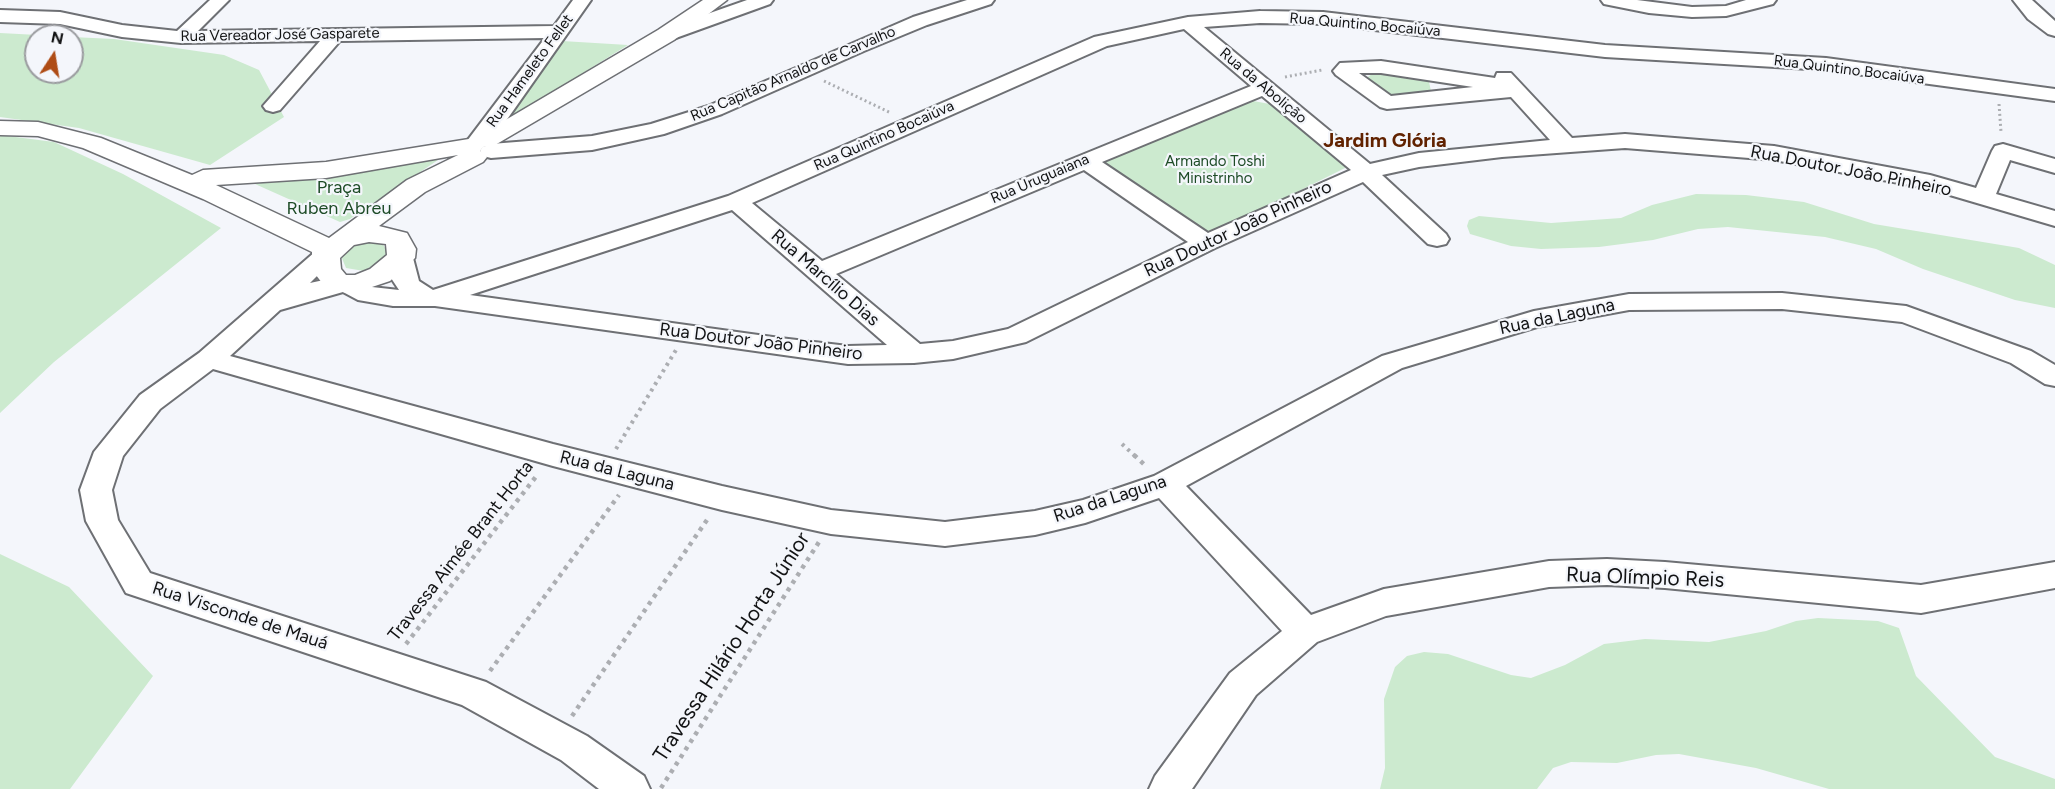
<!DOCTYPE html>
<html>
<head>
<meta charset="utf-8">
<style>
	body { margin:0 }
	#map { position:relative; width:2055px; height:789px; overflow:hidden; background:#f4f6fb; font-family:Figtree,sans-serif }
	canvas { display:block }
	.north { position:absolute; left:24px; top:24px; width:60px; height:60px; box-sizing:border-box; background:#f4f6fb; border:2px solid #9a9b9f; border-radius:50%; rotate:12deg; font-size:16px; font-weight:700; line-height:24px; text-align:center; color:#121314 }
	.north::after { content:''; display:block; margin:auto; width:21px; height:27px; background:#af4c15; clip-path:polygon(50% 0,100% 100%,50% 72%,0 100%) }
</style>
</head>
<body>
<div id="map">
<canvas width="2055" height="789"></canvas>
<div class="north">N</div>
</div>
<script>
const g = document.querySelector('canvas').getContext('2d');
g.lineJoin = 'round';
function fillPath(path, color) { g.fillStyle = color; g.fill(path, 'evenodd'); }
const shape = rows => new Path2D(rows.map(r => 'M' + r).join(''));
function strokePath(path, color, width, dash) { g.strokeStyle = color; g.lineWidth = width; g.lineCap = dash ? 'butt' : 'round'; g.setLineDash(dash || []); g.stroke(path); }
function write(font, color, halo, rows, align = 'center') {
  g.font = font + ' Figtree,sans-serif'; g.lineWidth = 4.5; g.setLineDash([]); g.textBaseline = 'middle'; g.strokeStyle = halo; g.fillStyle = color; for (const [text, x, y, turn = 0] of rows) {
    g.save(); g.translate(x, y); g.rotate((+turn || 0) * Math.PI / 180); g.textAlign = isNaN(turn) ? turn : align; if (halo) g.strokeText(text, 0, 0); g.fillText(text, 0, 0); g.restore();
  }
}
const green = shape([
	[0,33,57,36,36,36,36,72,72,72,72,37,114,39,224,55,259,70,284,117,210,165,79,128,0,117],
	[562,41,628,45,504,122,500,122],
	[1377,71,1423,77,1429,82,1431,91,1428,95,1392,99,1366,78],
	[1248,100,1275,105,1346,164,1345,168,1217,232,1210,232,1201,230,1098,166,1100,161],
	[0,135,54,142,123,174,221,228,54,362,0,413],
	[444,156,350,219,340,222,255,184],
	[1696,194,1746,195,1804,202,1874,224,2019,248,2055,265,2055,308,2015,300,1923,269,1876,249,1825,237,1728,227,1698,229,1653,240,1599,247,1541,249,1511,246,1470,234,1467,226,1469,220,1479,216,1551,223,1621,218,1652,205],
	[366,240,382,243,387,251,384,258,364,271,346,268,341,256,347,247],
	[0,554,69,587,153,676,70,789,0,789],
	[1818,618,1878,621,1899,628,1916,676,1995,757,2055,779,2055,789,1829,789,1756,768,1679,754,1656,755,1617,763,1571,762,1553,768,1537,789,1380,789,1385,768,1384,699,1395,667,1407,656,1424,652,1448,654,1511,675,1531,678,1565,665,1604,644,1645,639,1709,642,1766,631,1796,621]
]);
const pathFar2 = shape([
	[1285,77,1322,70],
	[824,81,891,113],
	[1999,104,2001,132]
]);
const pathFar1 = shape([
	[1122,444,1136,457],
	[616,449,676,350]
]);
const path = shape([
	[1134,455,1146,466],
	[406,644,538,474],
	[490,671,619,495],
	[572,716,709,517],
	[661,788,819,542]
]);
const minor = shape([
	[210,0,229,0,198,31,554,26,573,0,591,0,508,118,486,146,478,148,470,146,467,141,545,38,340,41,280,110,273,112,266,110,263,106,320,41,181,43,122,37,60,24,0,22,0,10,60,12,122,25,177,31,210,0],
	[747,0,773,0,770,4,673,39,659,39,657,35,659,31,747,0],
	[967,0,994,0,991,4,927,25,864,51,722,114,664,134,592,150,491,158,483,156,480,151,483,146,491,144,592,136,651,124,708,106,913,17,967,0],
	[1601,0,1637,0,1692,7,1726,6,1746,0,1776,0,1773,4,1726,16,1692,17,1649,13,1604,4,1601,0],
	[2013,0,2032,0,2055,21,2055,36,2048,34,2028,19,2013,0],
	[1260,11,1323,12,1605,45,1826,58,2055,89,2055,101,1826,70,1605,57,1323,24,1260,23,1204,27,1370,164,1419,153,1550,140,1511,97,1387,109,1380,107,1336,75,1333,71,1340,63,1381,61,1495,78,1497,73,1511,73,1572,138,1625,134,1774,146,1930,175,1976,188,1992,151,1995,146,2003,144,2055,159,2055,173,2010,160,1996,194,2055,211,2055,226,1926,188,1774,160,1625,148,1502,157,1419,167,1382,175,1446,234,1449,239,1446,244,1437,246,1428,244,1363,182,1215,248,1026,342,953,359,914,363,848,364,435,306,393,306,358,300,343,292,280,310,230,356,553,444,722,486,831,510,945,522,1035,511,1083,500,1154,476,1382,356,1534,311,1629,294,1782,293,1906,306,2031,351,2055,365,2055,386,2045,384,2011,363,1902,322,1782,309,1629,310,1537,327,1402,368,1186,486,1311,615,1384,589,1549,561,1607,559,1665,562,1921,585,2055,562,2055,588,1921,613,1665,588,1607,585,1549,587,1386,616,1317,642,1256,695,1192,789,1149,789,1155,776,1230,673,1282,631,1159,498,1085,523,1035,535,945,546,831,534,722,510,553,466,213,369,160,409,123,456,112,490,118,520,150,573,486,682,587,736,644,776,650,789,599,789,561,760,462,705,126,593,86,521,80,490,94,452,140,395,199,353,316,251,325,249,334,251,337,256,310,283,342,276,360,279,372,287,399,290,391,278,389,258,392,253,401,251,410,253,413,258,419,281,433,290,728,196,1094,37,1188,17,1260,11],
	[1184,29,1251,86,822,261,752,203,1107,46,1184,29],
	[1359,73,1381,73,1473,87,1391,96,1359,73],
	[1262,96,1351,170,1208,233,1102,162,1262,96],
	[1084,170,1188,242,1008,329,953,341,920,344,836,274,1084,170],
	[732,210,887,345,848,346,780,338,470,295,732,210]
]);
const major = shape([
	[703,0,727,0,674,40,495,145,483,147,480,151,487,157,483,162,425,192,379,226,407,233,416,249,415,258,390,281,351,294,326,288,312,270,312,252,203,199,83,148,38,136,0,135,0,121,38,122,101,138,192,175,203,170,326,162,475,138,658,30,703,0],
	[458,155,407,180,329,238,216,185,326,178,458,155],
	[369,242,386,244,387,255,370,269,355,275,346,275,341,269,340,258,354,245,369,242]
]);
const farStreetnames = [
	["Rua Quintino Bocaiúva",1365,25,5],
	["Rua Vereador José Gasparete",280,35,-1],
	["Rua Quintino Bocaiúva",1849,70,7],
	["Rua Hameleto Fellet",530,71,-54],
	["Rua Capitão Arnaldo de Carvalho",793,74,-23],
	["Rua da Abolição",1263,86,40],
	["Rua Quintino Bocaiúva",884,136,-24],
	["Rua Uruguaiana",1040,179,-23]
];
const farParknames = [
	["Armando Toshi",1215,162],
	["Ministrinho",1215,179]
];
const streetNames = [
	["Rua Doutor João Pinheiro",1851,171,11],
	["Rua Doutor João Pinheiro",1238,229,-25],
	["Rua Marcílio Dias",825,278,41],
	["Rua da Laguna",1557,317,-12],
	["Rua Doutor João Pinheiro",761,342,7],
	["Rua da Laguna",617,471,14],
	["Rua da Laguna",1110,499,-18],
	["Travessa Aimée Brant Horta",461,551,-52],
	["Rua Visconde de Mauá",240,616,18]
];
const parkNames = [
	["Praça",339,188],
	["Ruben Abreu",339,209]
];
const farDistrictnames = [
	["Jardim Glória",1385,141]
];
const nearStreetnames = [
	["Rua Olímpio Reis",1645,578,2],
	["Travessa Hilário Horta Júnior",732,647,-57]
];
fillPath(green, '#cceacf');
strokePath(minor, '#6e7074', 4);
strokePath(major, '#6e7074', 3);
strokePath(pathFar2, '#acaeb2', 3, [2, 3]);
strokePath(pathFar1, '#acaeb2', 4, [3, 4.5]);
strokePath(path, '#acaeb2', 4.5, [4, 5]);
fillPath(minor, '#fff');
fillPath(major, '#fff');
write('15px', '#121314', '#f4f6fb', farStreetnames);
write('15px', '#1d4b26', '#f4f6fb', farParknames);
write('18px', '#121314', '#f4f6fb', streetNames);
write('18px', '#1d4b26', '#f4f6fb', parkNames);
write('bold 20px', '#612200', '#f4f6fb', farDistrictnames);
write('21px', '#121314', '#f4f6fb', nearStreetnames);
</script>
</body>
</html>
